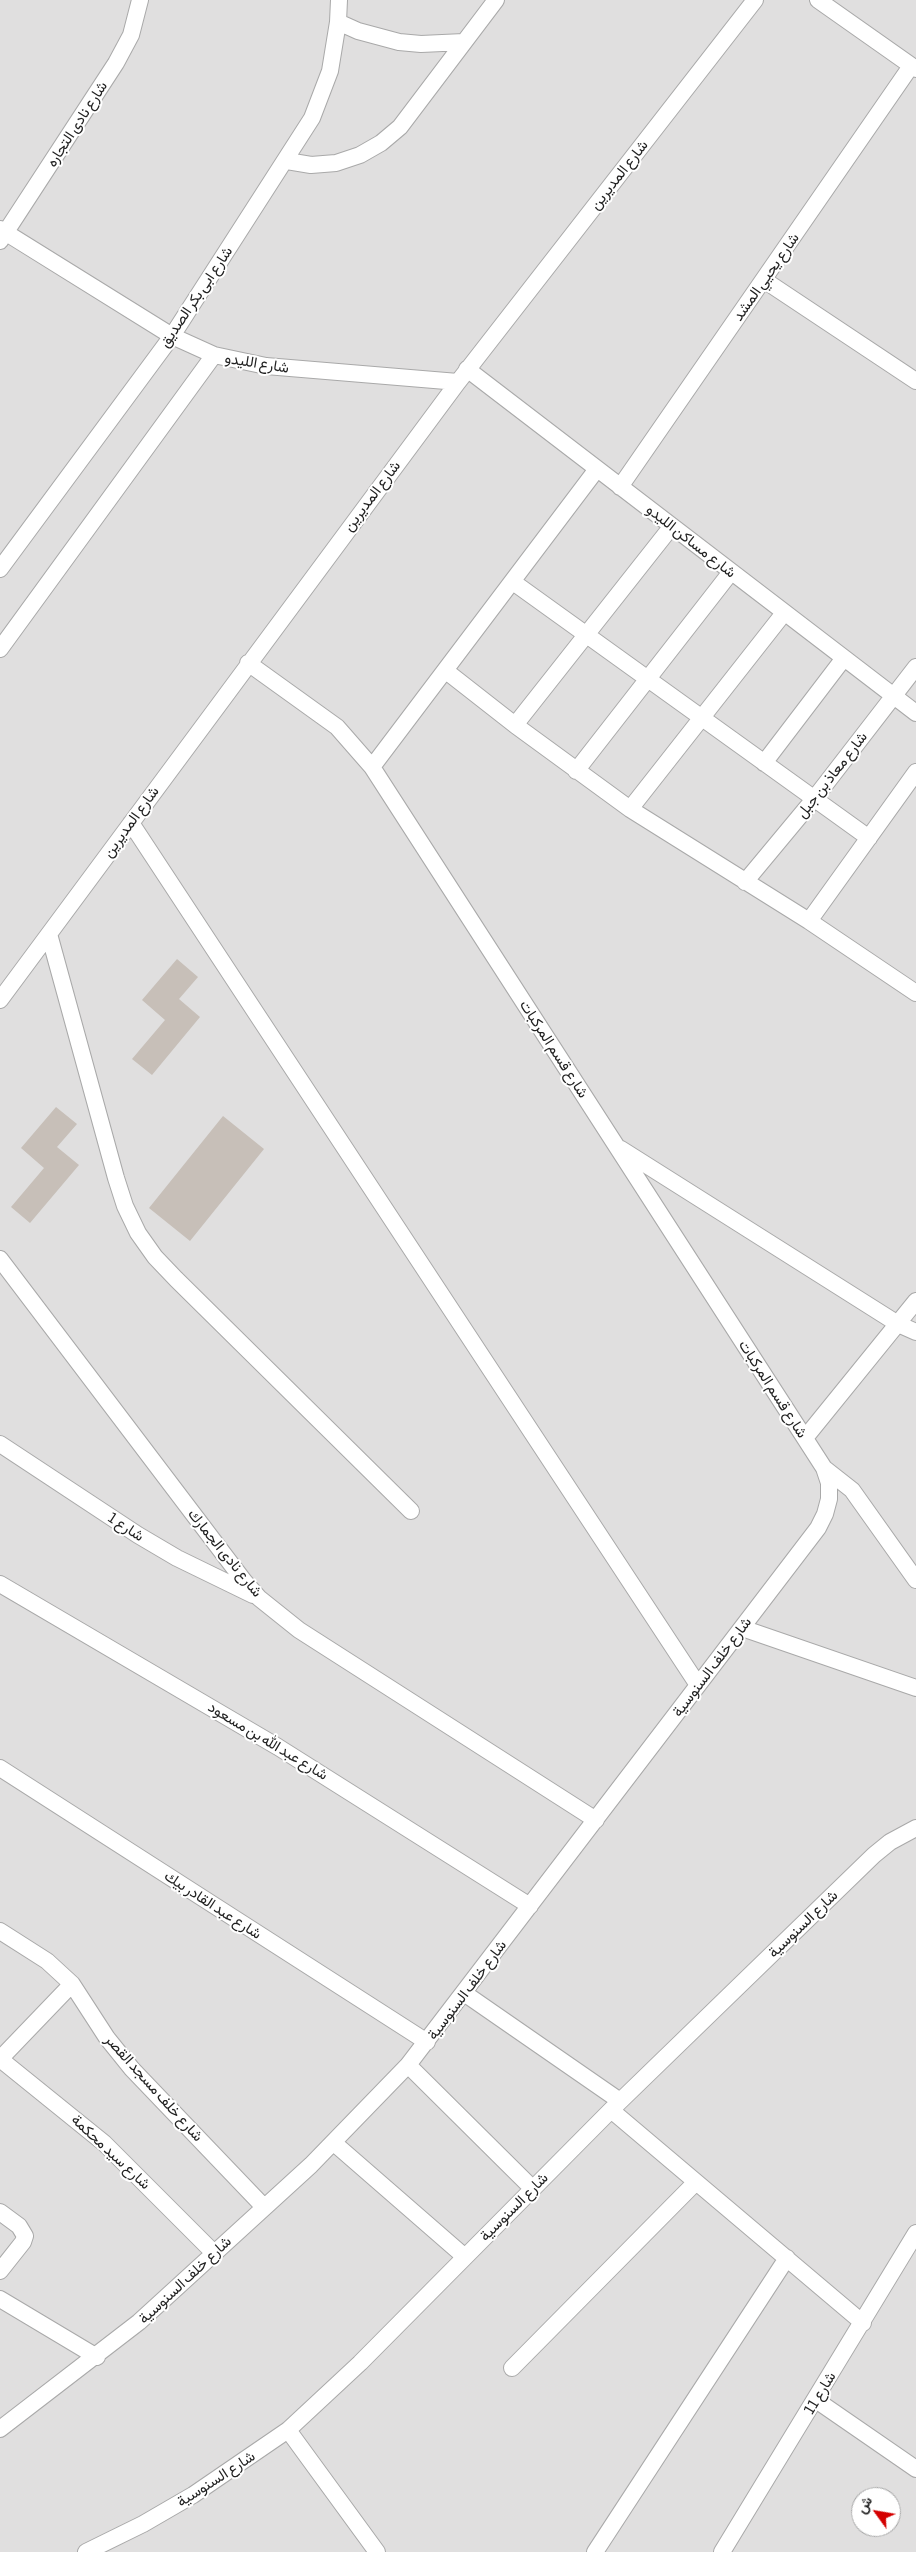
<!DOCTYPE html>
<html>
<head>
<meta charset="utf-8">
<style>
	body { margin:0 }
	#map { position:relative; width:916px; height:2552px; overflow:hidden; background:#f2efe9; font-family:"Asap Condensed",Vazirmatn,sans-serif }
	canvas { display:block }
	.north { position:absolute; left:851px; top:2487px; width:50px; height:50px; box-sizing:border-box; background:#fff; border:1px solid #a7a7a7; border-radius:50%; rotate:302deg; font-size:14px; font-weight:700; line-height:20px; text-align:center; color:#222 }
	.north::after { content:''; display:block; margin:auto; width:18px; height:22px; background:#d40000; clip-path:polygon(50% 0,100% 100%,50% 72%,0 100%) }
</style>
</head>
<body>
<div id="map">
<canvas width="916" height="2552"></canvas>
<div class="north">ش</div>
</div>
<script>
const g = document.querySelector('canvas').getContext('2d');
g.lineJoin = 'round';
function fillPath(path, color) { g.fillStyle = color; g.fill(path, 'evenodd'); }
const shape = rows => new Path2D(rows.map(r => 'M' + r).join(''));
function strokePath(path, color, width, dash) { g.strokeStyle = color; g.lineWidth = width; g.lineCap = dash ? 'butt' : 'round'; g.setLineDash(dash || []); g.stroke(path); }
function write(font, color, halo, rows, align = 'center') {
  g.font = font + ' "Asap Condensed",Vazirmatn,sans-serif'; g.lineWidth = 4; g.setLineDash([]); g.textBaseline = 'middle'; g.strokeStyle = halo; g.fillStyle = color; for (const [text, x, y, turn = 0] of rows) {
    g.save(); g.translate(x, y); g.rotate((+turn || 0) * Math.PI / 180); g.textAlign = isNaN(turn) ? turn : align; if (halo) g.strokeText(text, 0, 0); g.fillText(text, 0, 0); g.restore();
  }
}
const residential = shape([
	[0,0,916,0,916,2552,0,2552],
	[861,2497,891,2497,891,2527,861,2527]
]);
const building = shape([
	[177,959,198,977,179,999,200,1017,152,1075,132,1059,165,1020,142,1000],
	[56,1107,77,1124,57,1147,79,1165,30,1223,11,1207,44,1168,21,1148],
	[223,1116,264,1149,190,1241,149,1208]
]);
const minor = shape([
	[818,0,916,69],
	[338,22,358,31,399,42,421,44,464,42],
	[287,161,311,165,336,163,360,155,381,143,400,127,496,0],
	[0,229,172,336,214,355,266,366,458,382],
	[0,241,116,63,131,35,140,0],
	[764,280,916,381],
	[467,369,916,713],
	[620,487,911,66],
	[0,569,172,336,312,118,330,71,338,22,339,0],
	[513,582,869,838],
	[0,649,214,355],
	[446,671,515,725,630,809,809,921,916,993],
	[515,725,672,526],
	[764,763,844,658],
	[372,767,597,469],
	[576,771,731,572],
	[630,809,784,613],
	[131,823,698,1685],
	[745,882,814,799,916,667],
	[809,921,916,772],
	[49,934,116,1178,125,1206,138,1233,155,1257,176,1279,411,1511],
	[0,1000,458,382,755,0],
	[621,1149,898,1324,916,1332],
	[0,1259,244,1581,259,1598,299,1630,596,1820],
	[805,1438,916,1301],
	[0,1444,138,1535,177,1558,253,1595],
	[824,1468,852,1490,916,1580],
	[0,1584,278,1747,530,1906],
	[742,1628,916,1688],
	[0,1768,427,2042],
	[0,1931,47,1961,72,1984,107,2038,132,2069,264,2207],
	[464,1993,620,2101],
	[0,2059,104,2143,214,2253],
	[0,2059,72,1984],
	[408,2065,533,2189],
	[611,2110,863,2323],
	[334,2143,465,2257],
	[0,2212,19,2226,25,2236,23,2242,0,2271],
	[0,2299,97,2357],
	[512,2368,696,2182],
	[816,2400,916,2469],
	[0,2429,139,2322,311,2165,408,2065,818,1528,825,1514,829,1499,829,1483,824,1468,372,767,337,727,248,663],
	[288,2430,377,2552],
	[86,2552,143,2524,193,2495,288,2430,360,2363,611,2110,874,1855,890,1842,916,1828],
	[595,2552,787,2258],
	[722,2552,916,2233]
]);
const streetNames = [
	["شارع نادى التجاره",77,124,-57],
	["شارع المديرين",619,175,-52],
	["شارع يحيي المشد",766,277,-55],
	["شارع ابى بكر الصديق",196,297,-56],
	["شارع الليدو",257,363,9],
	["شارع المديرين",372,496,-53],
	["شارع مساكن الليدو",691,541,38],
	["شارع معاذ بن جبل",832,775,-52],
	["شارع المديرين",131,822,-54],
	["شارع قسم المركبات",554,1049,57],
	["شارع قسم المركبات",773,1389,57],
	["شارع 1",126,1527,33],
	["شارع نادى الجمارك",225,1553,51],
	["شارع خلف السنوسية",712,1667,-53],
	["شارع عبد الله بن مسعود",268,1741,31],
	["شارع عبد القادر بيك",213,1905,33],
	["شارع السنوسية",803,1924,-44],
	["شارع خلف السنوسية",467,1990,-53],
	["شارع خلف مسجد القصر",154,2088,48],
	["شارع سيد محكمة",111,2152,43],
	["شارع السنوسية",514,2207,-45],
	["شارع خلف السنوسية",185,2280,-43],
	["شارع 11",820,2393,-59],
	["شارع السنوسية",216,2479,-33]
];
fillPath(residential, '#e0dfdf');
fillPath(building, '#c7bfb8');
strokePath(minor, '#a9a9a9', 18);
strokePath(minor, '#fff', 16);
write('15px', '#222', '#fff', streetNames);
</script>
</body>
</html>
